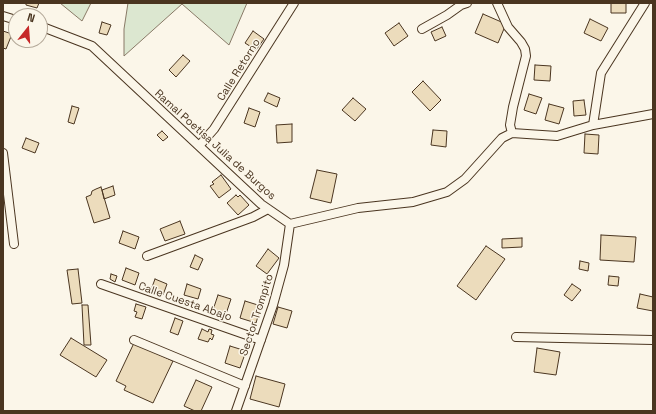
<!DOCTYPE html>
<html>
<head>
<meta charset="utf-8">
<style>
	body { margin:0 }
	#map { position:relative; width:656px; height:414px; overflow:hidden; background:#fbf6e9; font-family:"Space Grotesk",sans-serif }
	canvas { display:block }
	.frame { position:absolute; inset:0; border:4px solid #4a3520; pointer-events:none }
	.north { position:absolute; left:8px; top:8px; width:40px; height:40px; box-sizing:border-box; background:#fbf6e9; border:1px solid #b4a999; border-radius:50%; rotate:17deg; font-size:11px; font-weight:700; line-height:16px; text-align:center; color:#4a3520 }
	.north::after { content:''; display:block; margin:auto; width:14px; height:18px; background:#c62828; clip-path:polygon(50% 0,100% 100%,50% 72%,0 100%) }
</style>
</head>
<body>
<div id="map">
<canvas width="656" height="414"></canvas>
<div class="frame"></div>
<div class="north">N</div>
</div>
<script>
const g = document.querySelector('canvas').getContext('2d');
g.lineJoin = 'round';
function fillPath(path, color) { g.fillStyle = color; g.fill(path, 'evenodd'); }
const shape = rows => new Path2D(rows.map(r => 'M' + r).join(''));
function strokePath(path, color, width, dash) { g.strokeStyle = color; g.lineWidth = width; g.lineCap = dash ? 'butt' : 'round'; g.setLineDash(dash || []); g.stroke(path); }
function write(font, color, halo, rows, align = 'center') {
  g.font = font + ' "Space Grotesk",sans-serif'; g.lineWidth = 3; g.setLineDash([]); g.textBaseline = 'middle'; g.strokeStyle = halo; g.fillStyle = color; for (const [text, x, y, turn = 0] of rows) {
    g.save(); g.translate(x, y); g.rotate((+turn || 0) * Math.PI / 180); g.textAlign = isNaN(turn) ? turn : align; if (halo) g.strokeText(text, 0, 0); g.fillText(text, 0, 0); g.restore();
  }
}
const green = shape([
	[60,3,91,3,82,21,60,3],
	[128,3,247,3,229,45,182,4,124,56,124,29,128,3]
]);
const building = shape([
	[26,3,39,3,37,8,26,5,26,3],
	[611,3,626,3,626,13,611,13,611,3],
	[483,14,506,24,498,43,475,33,483,14],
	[590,19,608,28,601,41,584,33,590,19],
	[102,22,111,25,107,35,99,33,102,22],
	[399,23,408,36,394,46,385,33,399,23],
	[442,27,446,36,435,41,431,32,442,27],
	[3,31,12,34,6,49,3,48,3,31],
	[253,31,264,39,256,50,245,43,253,31],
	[183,55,190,61,176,77,169,70,183,55],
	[535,65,551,66,550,81,534,80,535,65],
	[423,81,441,100,430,111,412,92,423,81],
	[268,93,280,98,277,107,264,101,268,93],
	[529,94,542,98,536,114,524,110,529,94],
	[353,98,366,109,355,121,342,110,353,98],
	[584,100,586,115,574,116,573,101,584,100],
	[549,104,564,108,559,124,545,120,549,104],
	[72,106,79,108,74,124,68,122,72,106],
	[249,108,260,112,255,127,244,123,249,108],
	[292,124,292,142,277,143,276,125,292,124],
	[433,130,447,131,446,147,431,145,433,130],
	[162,131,168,137,163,141,157,135,162,131],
	[585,134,599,135,598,154,584,153,585,134],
	[26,138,39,143,35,153,22,148,26,138],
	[317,170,337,174,331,203,310,198,317,170],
	[221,175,231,189,219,198,210,186,214,184,212,182,221,175],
	[113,186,115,195,104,199,102,190,113,186],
	[101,187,110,218,94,223,86,197,91,195,92,191,96,189,101,187],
	[236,195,238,197,240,195,249,205,238,215,227,203,236,195],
	[180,221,185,234,165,241,160,229,180,221],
	[123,231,139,237,135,249,119,243,123,231],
	[601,235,636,237,634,262,600,260,601,235],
	[522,238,522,247,502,248,502,239,522,238],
	[486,246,505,259,476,300,457,286,486,246],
	[268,249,279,258,267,274,256,266,268,249],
	[195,255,203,259,198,270,190,267,195,255],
	[580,261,589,263,588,271,579,269,580,261],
	[126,268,139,273,135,285,122,280,126,268],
	[78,269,82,303,72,304,67,270,78,269],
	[111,274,117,276,115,282,110,279,111,274],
	[609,276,619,277,618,286,608,285,609,276],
	[155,279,167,284,163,295,151,290,155,279],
	[187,284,201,289,198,299,184,295,187,284],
	[572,284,581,290,572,301,564,295,572,284],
	[640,294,653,297,653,311,637,308,640,294],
	[218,295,231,299,226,314,213,310,218,295],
	[245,301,261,306,256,323,240,318,245,301],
	[136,304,146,307,142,319,135,317,137,312,134,311,136,304],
	[82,305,88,305,91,345,84,345,82,305],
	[278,307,292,311,287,328,273,324,278,307],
	[175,318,183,321,178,335,170,332,175,318],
	[202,329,208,332,209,329,212,330,211,334,214,335,212,340,210,338,208,342,198,339,202,329],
	[71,338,107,360,96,377,60,355,71,338],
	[134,343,173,361,153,403,124,390,126,386,116,381,134,343],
	[230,346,246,351,240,368,225,363,230,346],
	[537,348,560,352,556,375,534,372,537,348],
	[256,376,285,384,279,407,250,399,256,376],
	[196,380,212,387,201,411,195,411,184,406,196,380]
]);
const minor = shape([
	[497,3,508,27,521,42,525,49,526,56,513,107,510,125,512,133],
	[3,16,16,20],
	[40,26,92,46,261,204,290,224,358,208,413,202,447,192,465,179,502,138,512,133,557,136,593,125,653,114],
	[422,29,447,15,461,5,467,3],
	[593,125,601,73,645,3],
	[199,146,214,129,294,3],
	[3,153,14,244],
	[147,256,253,217,268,209],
	[101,284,261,340],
	[516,337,653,340],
	[134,340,245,386],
	[236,411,273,305,284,265,290,224]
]);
const streetNames = [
	["Calle Retorno",239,70,-58],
	["Ramal Poetisa Julia de Burgos",215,145,42],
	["Calle Cuesta Abajo",185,302,19],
	["Sector Trompito",257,315,-72]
];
fillPath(green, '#dce7d0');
strokePath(green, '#887966', 1);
fillPath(building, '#ecdcbc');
strokePath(building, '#4a3520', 1);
strokePath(minor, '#4a3520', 10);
strokePath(minor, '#fbf6e9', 8);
write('11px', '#4a3520', '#fbf6e9', streetNames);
</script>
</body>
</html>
